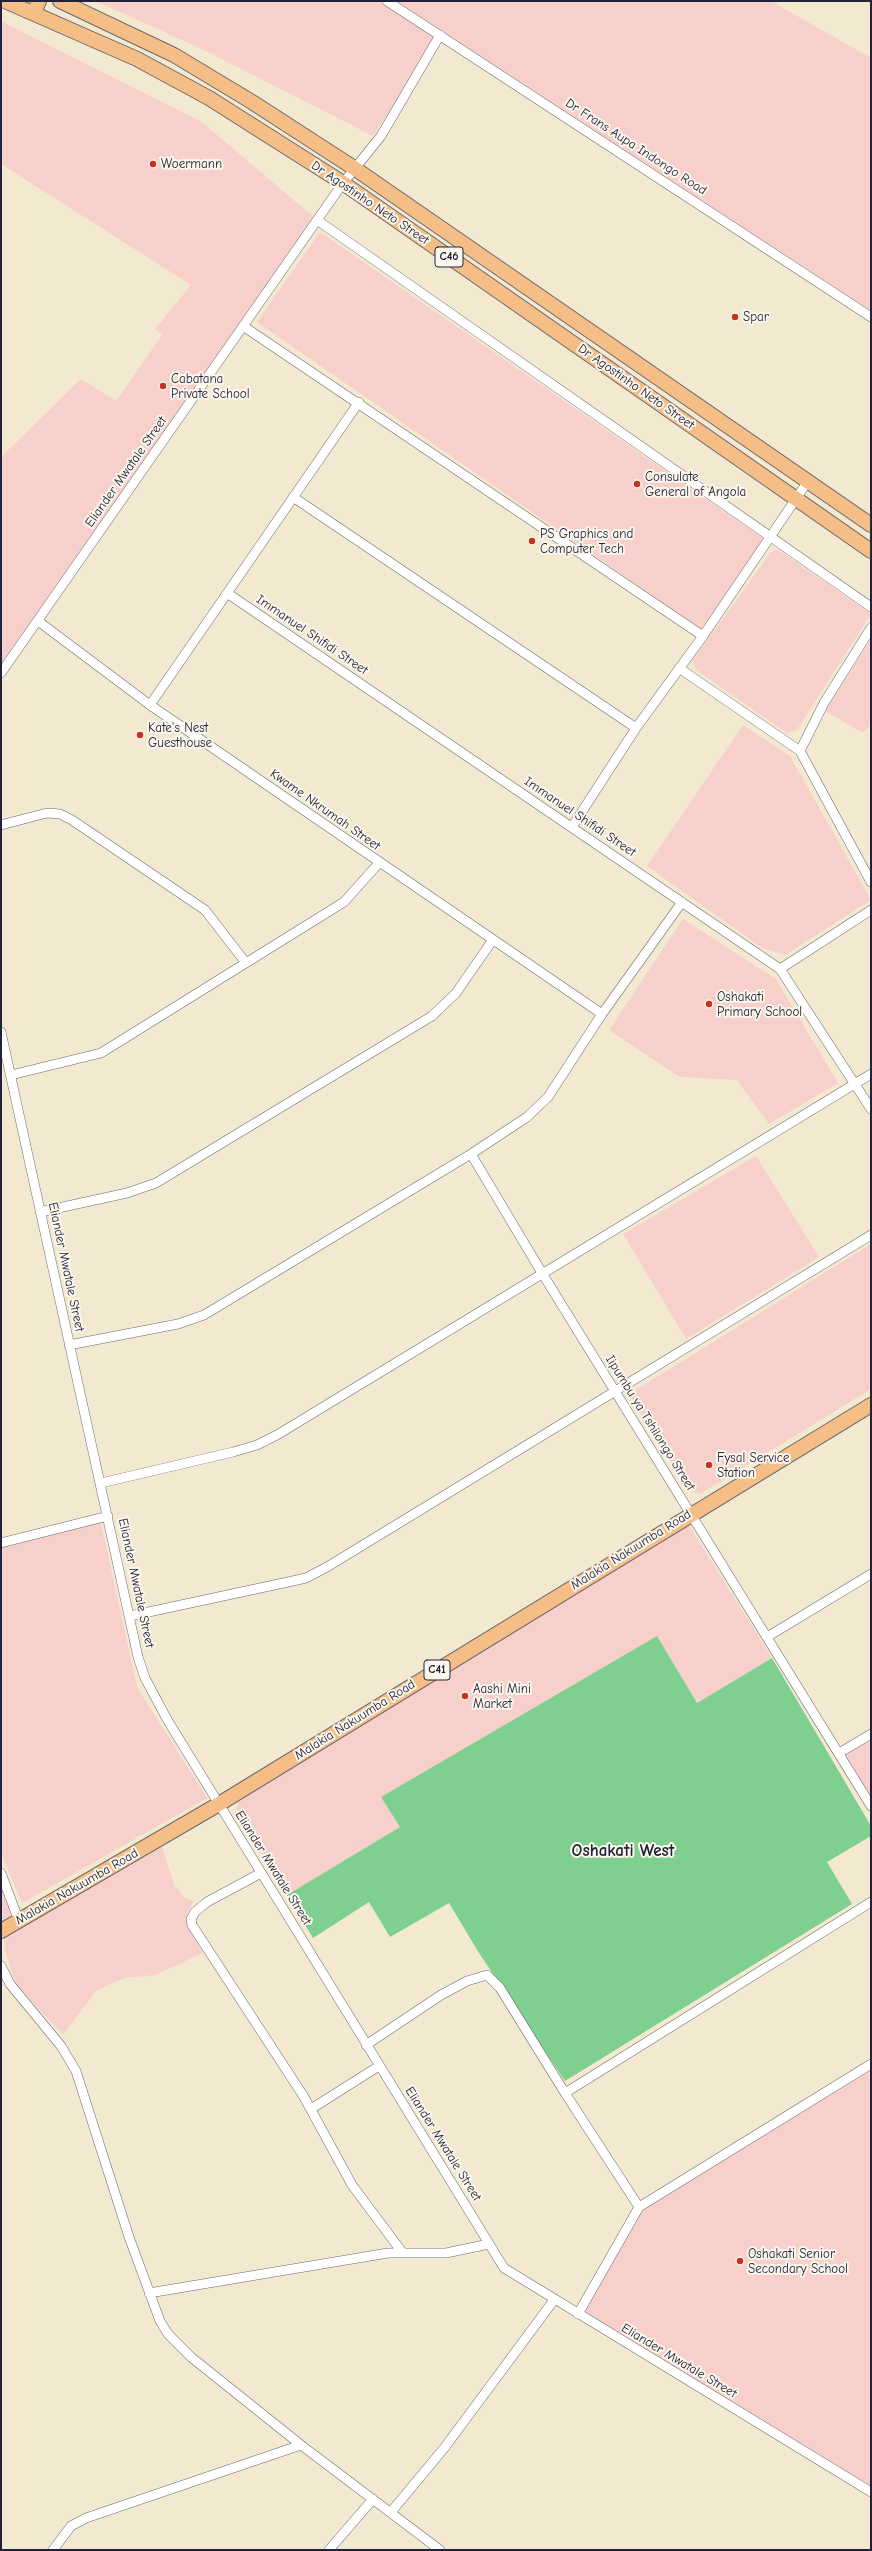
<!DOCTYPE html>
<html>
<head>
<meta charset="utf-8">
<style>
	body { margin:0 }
	#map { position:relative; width:872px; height:2551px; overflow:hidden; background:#f2e9d0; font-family:"Comic Neue",sans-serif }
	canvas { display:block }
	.frame { position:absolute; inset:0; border:2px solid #22223b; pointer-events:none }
</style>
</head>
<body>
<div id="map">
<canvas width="872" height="2551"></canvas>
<div class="frame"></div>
</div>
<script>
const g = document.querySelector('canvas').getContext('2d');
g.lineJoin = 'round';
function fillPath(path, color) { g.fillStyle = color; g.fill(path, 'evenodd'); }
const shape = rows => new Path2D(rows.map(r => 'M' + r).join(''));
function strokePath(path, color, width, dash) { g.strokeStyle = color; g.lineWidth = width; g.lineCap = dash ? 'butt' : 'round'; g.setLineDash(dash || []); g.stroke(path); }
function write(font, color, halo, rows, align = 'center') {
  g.font = font + ' "Comic Neue",sans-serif'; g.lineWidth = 4; g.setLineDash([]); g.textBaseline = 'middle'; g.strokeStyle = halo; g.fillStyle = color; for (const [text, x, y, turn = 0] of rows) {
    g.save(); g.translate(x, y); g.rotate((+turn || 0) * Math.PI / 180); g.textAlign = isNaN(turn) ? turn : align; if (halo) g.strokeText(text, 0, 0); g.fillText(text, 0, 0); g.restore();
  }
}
const built = shape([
	[95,1,771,1,871,58,871,317,440,35,373,136,202,49],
	[1,21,202,122,317,220,1,673,1,457,81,379,116,401,162,335,155,329,191,285,1,164],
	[320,232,764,539,701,629,257,322],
	[777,549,871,614,797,730,787,733,696,670,693,660,771,552],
	[871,639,871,724,863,733,825,711],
	[743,725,790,756,871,900,785,955,762,948,647,866],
	[683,919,776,979,838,1083,769,1124,737,1080,680,1077,609,1030],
	[756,1156,819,1257,686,1339,623,1234],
	[871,1244,871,1389,700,1494,688,1490,632,1400,631,1393],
	[100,1518,137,1687,207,1798,22,1903,1,1853,1,1543],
	[688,1524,772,1658,697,1703,657,1636,381,1797,400,1827,287,1895,237,1812,238,1802],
	[871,1734,871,1806,839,1753],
	[162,1847,174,1884,183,1897,193,1901,186,1916,188,1928,203,1953,155,1975,124,1978,96,1991,63,2035,15,1983,5,1949,4,1937],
	[1,1873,16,1912,1,1921],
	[871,2064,871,2492,578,2314,639,2207]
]);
const green = shape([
	[657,1636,697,1703,772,1658,871,1826,871,1836,827,1862,852,1904,565,2081,479,1953,449,1903,390,1937,369,1902,313,1938,287,1895,400,1827,381,1797]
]);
const minor = shape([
	[387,1,871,317],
	[317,220,871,607],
	[243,326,703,636,636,728,572,827],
	[293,497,636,728],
	[227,593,780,969,871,1109],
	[38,621,150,705,602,1014],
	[871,628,824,703,800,751,871,882],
	[703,636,808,481],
	[679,668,800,751],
	[1,673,343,183,381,136,440,35],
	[150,705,359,402],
	[1,825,47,813,60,814,72,820,205,910,246,963],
	[780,969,871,910],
	[1,1032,138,1657,145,1678,168,1721,504,2268,871,2492],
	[11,1075,101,1053,344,902,379,863],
	[471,1154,542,1273,871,1806],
	[40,1212,127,1193,156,1183,432,1016,456,993,492,941],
	[69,1345,178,1324,204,1315,471,1154,527,1117,548,1097,602,1014,682,902],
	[101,1483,233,1452,257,1445,277,1435,871,1074],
	[1,1543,108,1516],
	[130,1616,288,1582,306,1578,327,1567,871,1235],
	[767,1637,871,1574],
	[839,1753,871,1734],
	[1,1873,19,1921],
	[261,1873,207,1902,195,1912,191,1919,192,1925,304,2097,352,2185,402,2252],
	[1,1966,10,1984,61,2046,76,2071,129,2237,160,2321,168,2334,191,2357,301,2445,440,2550],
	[366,2045,441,1995,467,1981,487,1975,500,1988,565,2093],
	[311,2109,379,2066],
	[639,2207,565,2093,871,1902],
	[149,2293,388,2253,446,2253,489,2244],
	[578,2314,639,2207,871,2064],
	[391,2512,445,2447,554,2300],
	[53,2550,71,2526,86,2518,301,2445],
	[329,2550,373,2499]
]);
const primary = shape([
	[5,1,137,59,209,98,343,183,871,551],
	[60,1,174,55,252,102,354,168,871,525],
	[34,13,39,1],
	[1,1931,219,1804,871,1405]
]);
const markers = [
	[153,164,4,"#c8321e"],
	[735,317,4,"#c8321e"],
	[163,386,4,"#c8321e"],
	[637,484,4,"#c8321e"],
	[532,541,4,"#c8321e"],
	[140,735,4,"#c8321e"],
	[709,1004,4,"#c8321e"],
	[709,1465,4,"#c8321e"],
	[465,1696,4,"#c8321e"],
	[740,2261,4,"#c8321e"]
];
const shields = [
	[449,257,28],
	[437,1670,26]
];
const shieldNames = [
	["C46",449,257],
	["C41",437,1670]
];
const streetNames = [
	["Dr Frans Aupa Indongo Road",636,147,33],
	["Dr Agostinho Neto Street",370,203,34],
	["Dr Agostinho Neto Street",636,387,35],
	["Eliander Mwatale Street",126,472,-55],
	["Immanuel Shifidi Street",312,635,34],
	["Kwame Nkrumah Street",325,810,35],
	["Immanuel Shifidi Street",580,817,34],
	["Eliander Mwatale Street",66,1267,78],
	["Iipumbu ya Tshilongo Street",650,1423,58],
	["Malakia Nakuumba Road",631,1550,-32],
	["Eliander Mwatale Street",136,1583,78],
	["Malakia Nakuumba Road",355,1720,-32],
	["Eliander Mwatale Street",273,1868,58],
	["Malakia Nakuumba Road",77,1887,-30],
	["Eliander Mwatale Street",443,2144,58],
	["Eliander Mwatale Street",679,2361,31]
];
const poiNames = [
	["Woermann",161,164],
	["Spar",743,317],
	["Cabatana",171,379],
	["Private School",171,394],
	["Consulate",645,477],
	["General of Angola",645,492],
	["PS Graphics and",540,534],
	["Computer Tech",540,549],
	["Kate's Nest",148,728],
	["Guesthouse",148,743],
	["Oshakati",717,997],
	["Primary School",717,1012],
	["Fysal Service",717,1458],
	["Station",717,1473],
	["Aashi Mini",473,1689],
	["Market",473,1704],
	["Oshakati Senior",748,2254],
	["Secondary School",748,2269]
];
const districtNames = [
	["Oshakati West",623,1851]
];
fillPath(built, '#f7d0cb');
fillPath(green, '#7ecf90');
strokePath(minor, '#6b686f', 10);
strokePath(primary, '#6b686f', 16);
strokePath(minor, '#fff', 9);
strokePath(primary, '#f6be87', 14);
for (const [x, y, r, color] of markers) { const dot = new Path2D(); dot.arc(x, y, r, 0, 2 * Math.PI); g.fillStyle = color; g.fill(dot); strokePath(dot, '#fbf7ec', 1.5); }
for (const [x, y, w] of shields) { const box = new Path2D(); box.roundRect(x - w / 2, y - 10, w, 20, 3); g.fillStyle = '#fbf7ec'; g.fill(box); strokePath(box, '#22223b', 1); }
write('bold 12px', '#22223b', null, shieldNames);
write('13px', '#22223b', '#fbf7ec', streetNames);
write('13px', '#22223b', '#fbf7ec', poiNames, 'left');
write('bold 17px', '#22223b', '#fbf7ec', districtNames);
</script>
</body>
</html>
